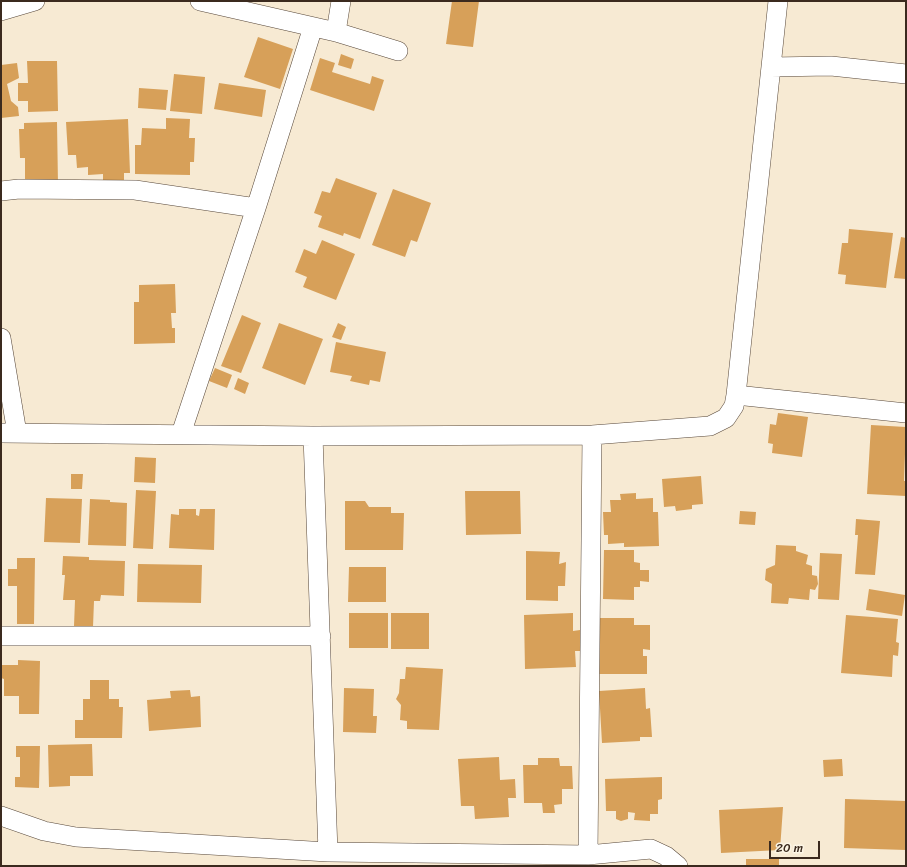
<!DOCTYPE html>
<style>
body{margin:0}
#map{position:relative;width:907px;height:867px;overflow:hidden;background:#f7ead3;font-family:Sriracha,sans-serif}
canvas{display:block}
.frame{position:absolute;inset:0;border:2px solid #3b2a1e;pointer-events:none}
.scale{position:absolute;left:769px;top:841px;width:51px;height:18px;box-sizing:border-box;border:2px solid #3b2a1e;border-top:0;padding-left:5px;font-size:12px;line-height:14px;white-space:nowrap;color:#3b2a1e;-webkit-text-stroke:3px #fcf5e5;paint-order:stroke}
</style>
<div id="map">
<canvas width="907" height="867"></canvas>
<div class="frame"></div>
<div class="scale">20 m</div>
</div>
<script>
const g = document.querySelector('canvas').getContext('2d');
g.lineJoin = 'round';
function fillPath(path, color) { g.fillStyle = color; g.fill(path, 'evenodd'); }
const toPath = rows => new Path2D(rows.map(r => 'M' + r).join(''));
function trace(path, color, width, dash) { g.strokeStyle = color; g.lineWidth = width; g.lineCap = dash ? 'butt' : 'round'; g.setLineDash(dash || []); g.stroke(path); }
fillPath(toPath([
 [452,1,479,1,473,47,446,44],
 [258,37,293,49,280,89,244,77],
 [341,54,354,59,351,69,338,65],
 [320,58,335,63,332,72,370,84,372,76,384,80,374,111,310,90],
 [27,61,57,61,58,111,28,112,28,101,18,101,18,83,28,83],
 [17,63,19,78,7,84,11,101,18,107,19,116,1,118,1,65],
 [174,74,205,77,202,114,170,111],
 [219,83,266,90,262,117,214,109],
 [139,88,168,90,166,110,138,108],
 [166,118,190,119,189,138,195,138,194,162,190,162,190,175,135,174,135,145,141,145,142,128,166,129],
 [128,119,130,173,124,173,124,184,103,184,103,174,88,175,88,167,77,168,76,155,68,155,66,122],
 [57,122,58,185,25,185,25,158,20,158,19,129,24,129,24,123],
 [336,178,377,193,360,239,344,233,343,236,318,227,322,216,314,213,322,191,330,193],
 [393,189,431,203,417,242,411,240,405,257,372,245],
 [849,229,893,233,886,288,845,284,846,275,838,274,842,243,848,243],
 [901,237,906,238,906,279,894,278],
 [322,240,355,254,336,300,303,287,307,277,295,272,304,249,316,254],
 [175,284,176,313,171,313,172,328,175,328,175,343,134,344,134,302,139,302,139,285],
 [242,315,261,323,241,373,221,366],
 [279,323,323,339,305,385,262,368],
 [338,323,346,327,341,340,332,337],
 [336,342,386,352,380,382,370,380,369,385,350,381,352,376,330,372],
 [215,368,232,375,227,388,209,381],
 [238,378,249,383,245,394,234,389],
 [778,413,808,417,802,457,772,453,773,444,768,443,770,424,776,425],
 [871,425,906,427,904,481,906,481,906,496,867,494],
 [135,457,156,458,155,483,134,482],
 [71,474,83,474,82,489,71,489],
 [701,476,703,504,692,505,692,509,676,511,675,506,664,507,662,479],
 [136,490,156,491,153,549,133,548],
 [465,491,520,491,521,534,466,535],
 [636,493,636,499,653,498,653,512,658,512,659,546,624,547,624,543,608,544,608,535,604,535,603,512,611,512,610,500,621,500,620,494],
 [46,498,82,499,80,543,44,542],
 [90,499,110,500,110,502,127,503,126,546,88,545],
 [345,501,365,501,369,507,391,507,391,513,404,513,403,550,345,550],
 [179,509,196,509,196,515,199,516,200,509,215,509,214,550,169,548,171,514,179,515],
 [740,511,756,512,755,525,739,524],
 [856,519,880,521,875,575,855,574,858,535,855,535],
 [776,545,796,546,796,551,808,555,806,564,812,566,812,575,817,576,818,584,815,590,810,589,809,600,789,598,788,604,771,603,772,584,765,580,766,569,775,565],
 [604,550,634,550,634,562,640,563,640,570,649,570,649,582,640,581,640,587,634,587,634,600,603,599],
 [526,551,560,552,559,564,566,562,565,586,558,586,558,601,526,600],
 [820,553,842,554,839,600,818,599],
 [63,556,89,557,89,560,125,561,124,596,101,595,100,601,94,601,93,627,74,626,75,600,63,600,65,575,62,575],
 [17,558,35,558,34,624,17,624,17,586,8,586,8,569,17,569],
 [138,564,202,565,201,603,137,602],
 [349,567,386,567,386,602,348,602],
 [869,589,905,595,902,616,866,610],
 [349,613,388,613,388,648,349,648],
 [391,613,429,613,429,649,391,649],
 [573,613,573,631,580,630,580,651,575,651,576,667,525,669,524,615],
 [846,615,898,619,896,642,899,643,898,656,893,655,892,677,841,673],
 [600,618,634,618,634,625,650,625,650,650,643,649,643,656,647,656,647,674,599,674],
 [18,660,40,661,39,714,19,714,19,696,4,696,4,679,1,678,1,665,18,665],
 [406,667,443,669,439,730,407,729,407,721,400,720,401,705,396,699,399,693,400,679,405,679],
 [90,680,109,680,109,699,119,699,119,707,123,707,122,738,75,738,75,720,83,720,83,699,90,699],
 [344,688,374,689,373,716,377,716,376,733,343,732],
 [645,688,646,709,650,708,652,737,640,737,640,741,602,743,599,691],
 [190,690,191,697,200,696,201,727,149,731,147,700,171,698,170,691],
 [92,744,93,776,70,776,70,786,49,787,48,745],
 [16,746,40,746,39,788,15,787,15,777,20,777,20,757,16,757],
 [499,757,500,780,515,779,516,798,508,798,509,817,475,819,474,806,461,806,458,759],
 [538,758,559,758,560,766,572,766,573,789,562,789,562,804,554,805,555,813,543,813,542,803,524,803,523,765,538,765],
 [842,759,843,776,824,777,823,760],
 [662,777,662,799,658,800,658,814,650,814,650,821,634,820,635,813,628,812,628,819,621,821,616,819,616,811,606,811,605,779],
 [845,799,906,801,906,850,844,848],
 [783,807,780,850,721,853,719,810],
 [746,859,779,859,779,866,746,866]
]), '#d7a059');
const minor = toPath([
 [200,1,336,32,398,51],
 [1,11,35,1],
 [336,32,341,1],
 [771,67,831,66,906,74],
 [1,191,19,189,135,190,256,208],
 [1,338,17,433],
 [736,395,906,413],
 [1,433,313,436,592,435,710,426,726,418,734,406,736,395,778,1],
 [181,434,256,208,313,27],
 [313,436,328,852],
 [1,636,321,636],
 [1,816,44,831,76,837,328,852,588,855,651,849,666,856,678,866],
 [588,855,592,435]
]);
trace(minor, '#574739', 20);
trace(minor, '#fff', 19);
</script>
